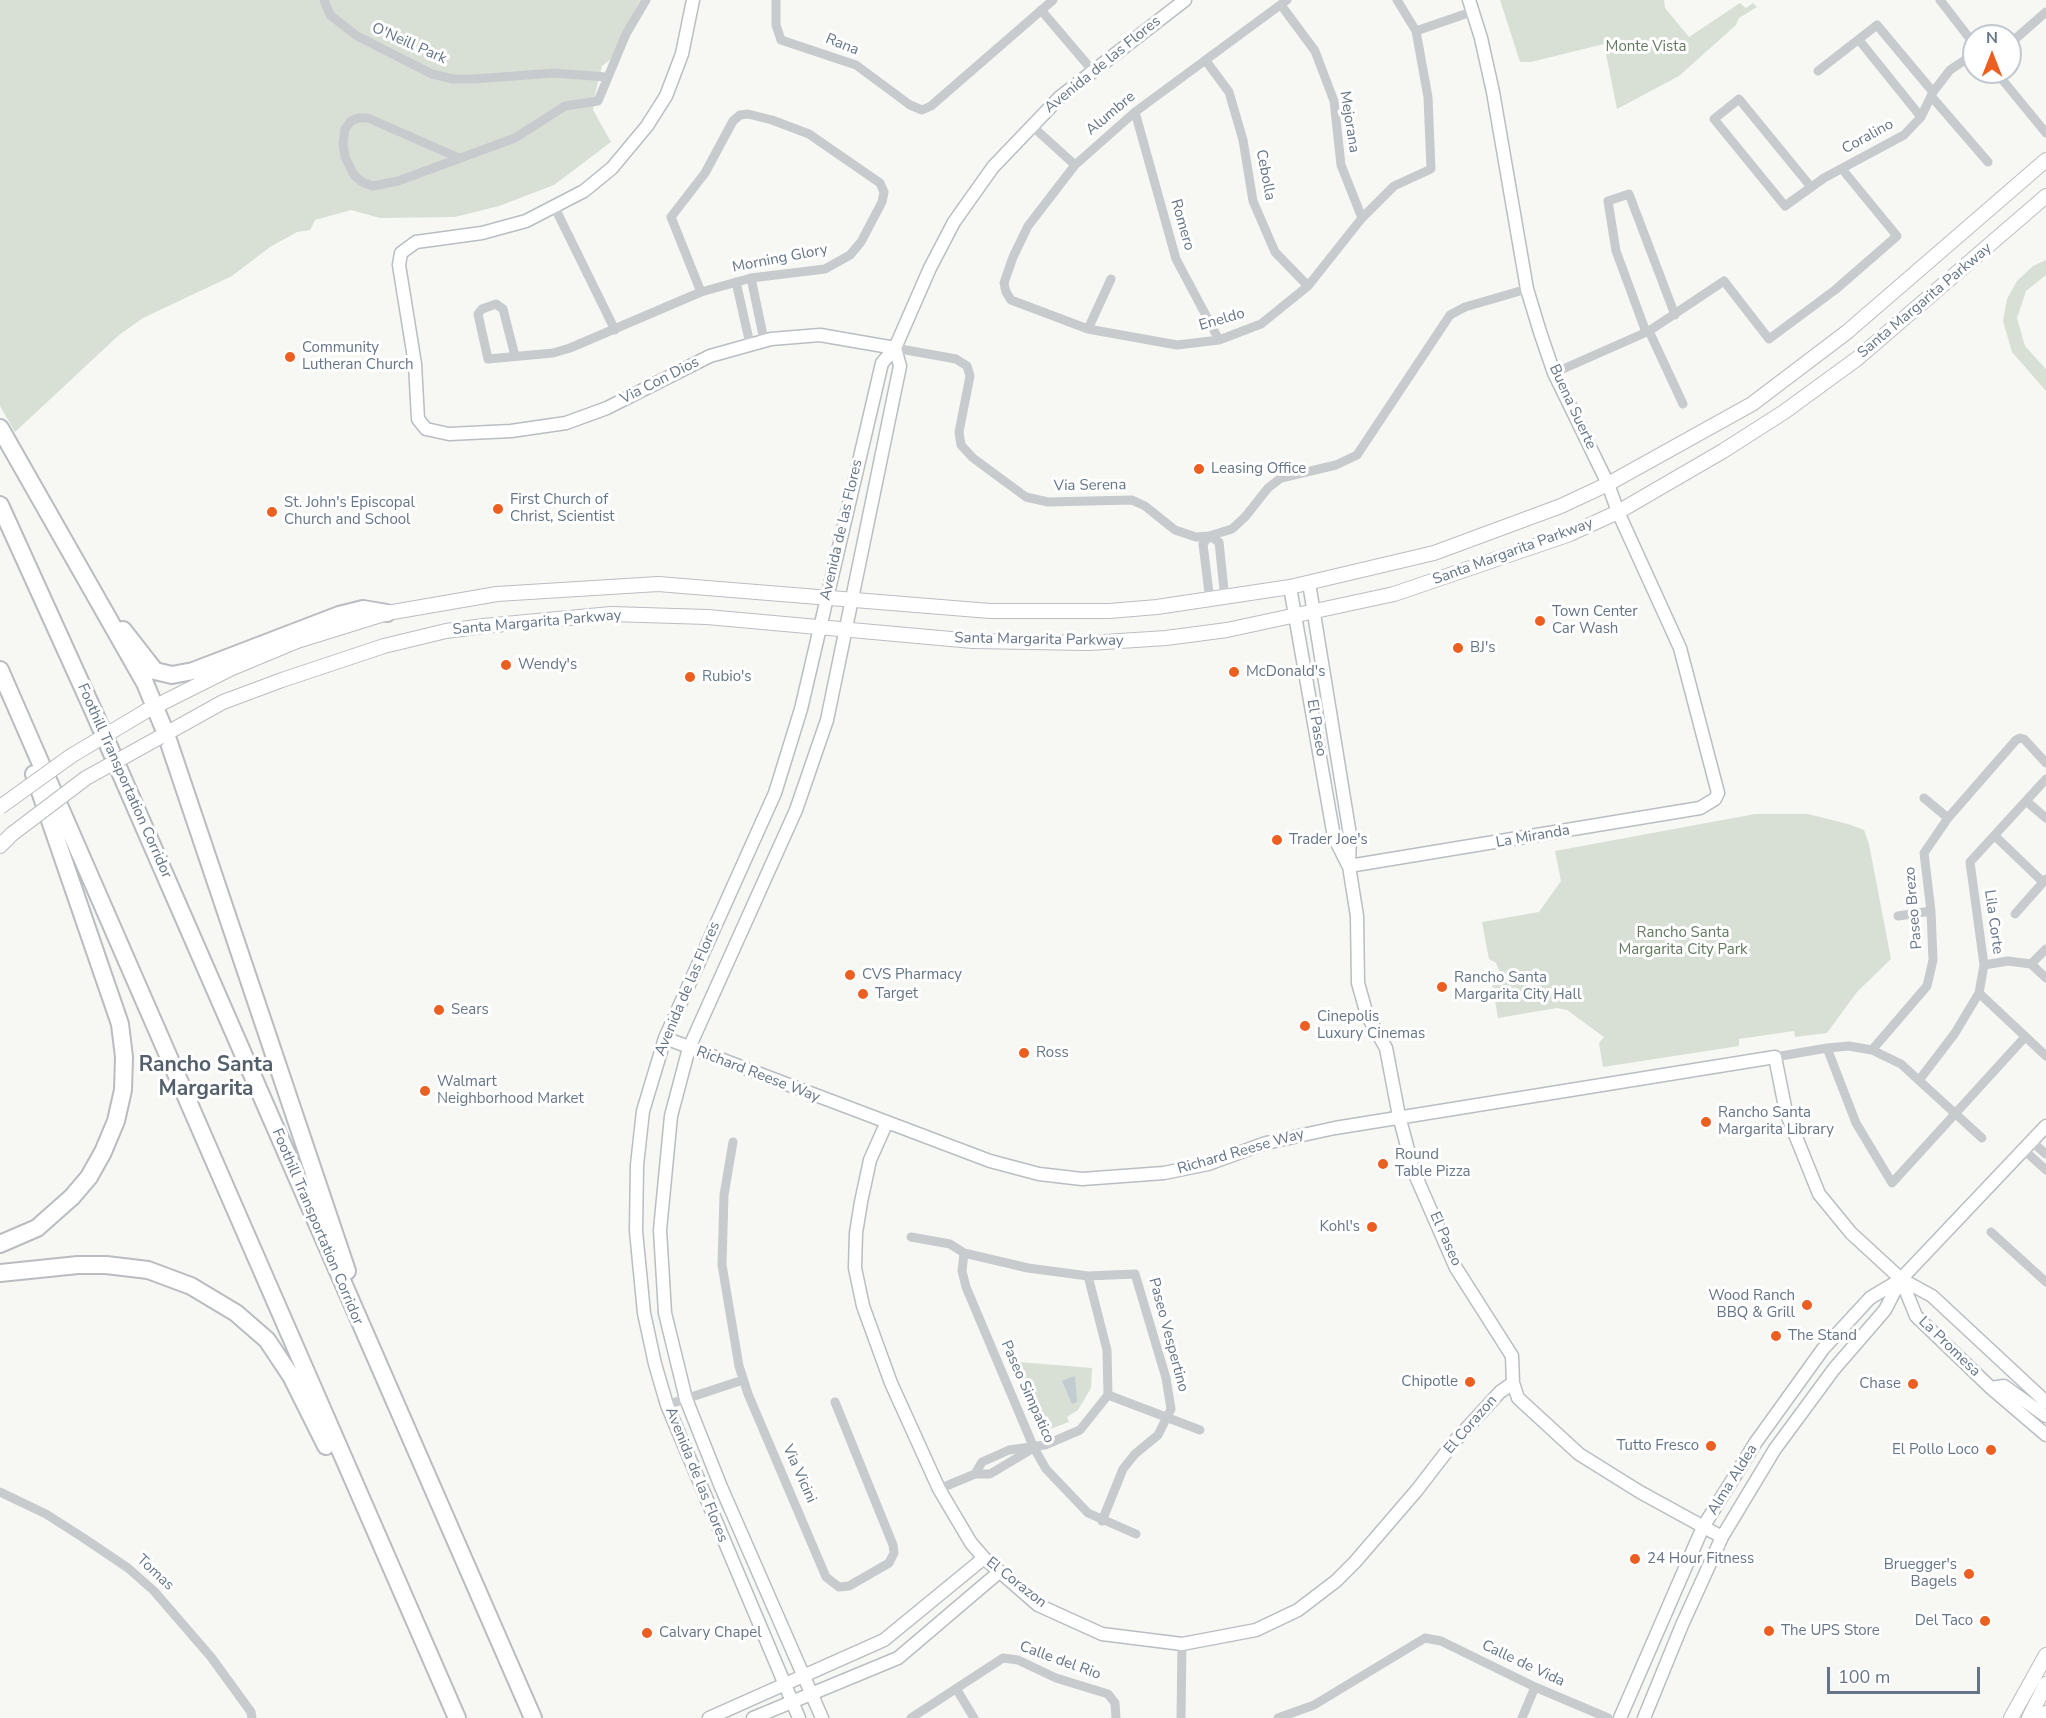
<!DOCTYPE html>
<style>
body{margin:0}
#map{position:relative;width:2046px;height:1718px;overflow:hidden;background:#f7f7f4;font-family:"Nunito Sans",sans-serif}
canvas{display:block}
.north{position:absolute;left:1962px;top:24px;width:60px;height:60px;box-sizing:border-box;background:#fff;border:2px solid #c1c8cf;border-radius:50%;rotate:0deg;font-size:16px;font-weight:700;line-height:24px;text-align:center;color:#657587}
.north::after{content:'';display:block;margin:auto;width:21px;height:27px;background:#ec5f20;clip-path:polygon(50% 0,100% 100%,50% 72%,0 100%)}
.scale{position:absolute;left:1827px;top:1667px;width:153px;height:27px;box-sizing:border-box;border:3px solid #657587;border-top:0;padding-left:8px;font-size:18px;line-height:21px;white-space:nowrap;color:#657587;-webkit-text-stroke:4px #fff;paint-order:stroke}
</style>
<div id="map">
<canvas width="2046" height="1718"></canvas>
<div class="north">N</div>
<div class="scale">100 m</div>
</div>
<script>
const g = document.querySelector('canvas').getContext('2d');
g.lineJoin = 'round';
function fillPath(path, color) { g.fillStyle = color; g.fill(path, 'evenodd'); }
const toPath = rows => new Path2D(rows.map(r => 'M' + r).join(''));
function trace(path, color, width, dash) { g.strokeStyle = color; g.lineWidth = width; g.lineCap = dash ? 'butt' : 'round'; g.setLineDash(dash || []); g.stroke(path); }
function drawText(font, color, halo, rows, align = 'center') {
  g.font = font + ' "Nunito Sans",sans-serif'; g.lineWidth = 6; g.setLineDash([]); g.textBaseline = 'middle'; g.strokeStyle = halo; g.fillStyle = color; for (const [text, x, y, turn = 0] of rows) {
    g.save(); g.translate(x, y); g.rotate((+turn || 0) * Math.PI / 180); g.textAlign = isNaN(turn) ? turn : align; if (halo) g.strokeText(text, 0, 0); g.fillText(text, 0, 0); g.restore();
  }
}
fillPath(toPath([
 [0,0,640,0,611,59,602,66,595,94,593,110,611,142,554,185,499,206,455,217,380,218,351,210,315,220,310,230,297,232,270,247,232,276,143,318,119,335,15,432,0,406],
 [1500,0,1664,0,1665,8,1689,37,1740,3,1746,8,1753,3,1757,7,1739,18,1736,25,1679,76,1617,109,1604,44,1531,62,1520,62],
 [2046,260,2046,275,2026,291,2017,318,2025,346,2046,369,2046,391,2012,352,2003,321,2007,299,2017,281,2033,266],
 [1755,814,1808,814,1848,824,1864,830,1869,844,1891,959,1857,992,1827,1033,1795,1037,1794,1031,1739,1039,1739,1046,1603,1067,1599,1043,1604,1037,1567,1010,1557,1008,1498,1018,1492,983,1500,977,1499,970,1496,963,1489,959,1482,922,1539,912,1561,881,1555,851],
 [1006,1361,1092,1368,1091,1388,1078,1410,1067,1417,1069,1422,1042,1432,1038,1430,1013,1370]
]), '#d8e0d5');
fillPath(toPath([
 [1075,1376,1077,1402,1072,1404,1062,1381]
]), '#c1cbd0');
const secondary = toPath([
 [693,0,682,54,666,96,647,126,612,168,584,191,526,221,482,233,416,242,401,253,399,265,415,364,418,419,426,429,449,434,511,431,566,423,607,408,710,356,771,339,820,335,895,348],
 [1309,583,1350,835,1349,866,1357,916,1358,983,1367,1015,1386,1048,1399,1116,1414,1172,1456,1268,1512,1356,1513,1383,1518,1398,1579,1454,1640,1492,1722,1537],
 [1290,587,1334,837,1348,865],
 [1349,866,1700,808,1715,799,1718,793,1680,648,1618,512,1608,484,1554,373,1540,332,1527,289,1493,92,1481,38,1469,0],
 [665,1038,990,1161,1039,1174,1082,1179,1164,1173,1208,1164,1266,1143,1335,1128,1775,1057,1786,1112,1819,1194,1851,1233,1901,1279,1932,1296,2046,1402],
 [886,1124,870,1160,861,1202,856,1233,855,1268,863,1306,891,1383,939,1489,971,1543,984,1558,1038,1605,1102,1634,1182,1644,1256,1630,1298,1610,1336,1581,1355,1562,1417,1490,1454,1442,1500,1392,1513,1383],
 [1901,1279,1916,1316,1991,1388,2046,1435],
 [1991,1388,2004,1386,2046,1416],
 [709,1718,884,1640,984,1558],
 [753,1718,898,1658,998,1573],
 [799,1718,667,1405,655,1364,644,1313,636,1231,637,1165,643,1111,665,1038,775,793,801,709,882,363,895,348,930,268,954,222,993,167,1060,97,1185,0],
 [822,1718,721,1487,686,1399,665,1313,660,1230,671,1116,689,1048,796,810,827,720,900,366,895,348],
 [1620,1718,1703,1527,1756,1442,1823,1349,1870,1298,1900,1280],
 [1644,1718,1682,1625,1722,1537,1775,1449,1834,1369,1885,1310,1901,1279,2046,1126]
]);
const primary = toPath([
 [146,711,232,668,297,641,387,613,497,594,658,584,990,611,1109,611,1157,607,1290,587,1434,553,1561,506,1608,484,1752,404,1847,332,2046,160],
 [160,737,223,702,282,680,384,646,446,631,484,626,611,614,707,617,973,641,1089,643,1166,638,1227,630,1394,594,1570,534,1618,512,1723,451,1784,412,1858,358,2046,196],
 [0,846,12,834],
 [2011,1718,2046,1655],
 [2029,1718,2046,1684],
 [2043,1718,2046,1713]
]);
const highway = toPath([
 [0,428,145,683,166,734,347,1271],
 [0,505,93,710,533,1718],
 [123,630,155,671,172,675,193,671,339,615,363,609,387,613],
 [0,670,457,1718],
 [0,1244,37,1228,72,1197,89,1177,103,1152,116,1121,123,1090,124,1057,120,1024,34,774],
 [0,1273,78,1265,106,1265,148,1270,191,1286,236,1313,267,1340,291,1376,326,1446]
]);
trace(secondary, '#b9bec3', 15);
trace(primary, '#babec2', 16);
trace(highway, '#b9bcc0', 20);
trace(toPath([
 [324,0,330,15,357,36,432,74,453,79,474,79,554,73,606,77],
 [776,0,776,25,781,40,856,65,910,105,922,110,931,106,1053,0],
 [1287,0,1135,112,1075,165,1028,226,1013,257,1004,283,1006,292,1011,300,1088,329,1177,345,1219,340,1261,324,1308,286,1362,218,1394,186,1431,169,1428,97,1416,31,1397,0],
 [1940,0,1974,44],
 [1281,5,1315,51,1334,101,1341,165,1362,218],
 [1041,10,1092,70],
 [1416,31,1474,11],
 [1859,40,1921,117],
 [2014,40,2046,12],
 [1206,61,1229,92,1243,140,1253,201,1275,252,1308,286],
 [1818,71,1877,25,1933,92],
 [1996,72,2046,133],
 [1931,96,1988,162],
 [1135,112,1176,259,1219,340],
 [1031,125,1075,165],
 [459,158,368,118,359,118,351,121,345,129,343,143,345,157,354,175,362,182,373,186,398,181,515,138,565,106,598,101,626,34,646,0],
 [1811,187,1739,99,1714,119,1785,206,1824,178,1904,135,1921,117,1933,92,1950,70,1974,54],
 [555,208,615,330],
 [751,278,764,340],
 [736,282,750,344],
 [1088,329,1111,279],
 [1649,331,1683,404],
 [1646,332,1616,251,1608,201,1629,194,1675,315],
 [895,348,956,359,967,366,970,376,959,432,961,445,973,458,1026,497,1048,502,1132,500,1145,506,1175,530,1196,537,1209,536,1232,529,1245,517,1268,488,1281,478,1336,465,1357,455,1450,315,1465,307,1527,289],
 [515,356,503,309,496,304,482,309,478,314,488,359,553,353,570,348,701,292,751,278,825,269,850,255,861,242,882,202,884,192,880,183,809,134,772,120,748,114,740,115,733,121,705,173,671,217,701,292],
 [1554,373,1649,331,1724,281,1769,339,1835,290,1897,236,1842,169],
 [1209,536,1219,542,1224,590,1218,599,1209,593,1203,544,1209,536],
 [1924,798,1948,818],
 [2026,801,2046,818],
 [1995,836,2043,882],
 [2015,914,2046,879],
 [1898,916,1931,911],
 [2031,964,2046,978],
 [1984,965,2008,961,2031,964,2046,949],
 [1979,993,2046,1056],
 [1827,1048,1856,1123,1892,1183,2025,1037],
 [1872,1050,1927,986,1933,960,1931,911,1924,853,1948,818,2016,740,2020,738,2024,739,2046,763],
 [1775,1057,1827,1048,1849,1046,1872,1050,1901,1064,1982,1138],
 [1920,1079,1955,1033,1979,993,1984,965,1970,862,2046,779],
 [733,1142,724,1195,722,1265,739,1366,748,1394,826,1577,839,1587,849,1586,889,1563,894,1553,893,1545,835,1402],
 [2032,1142,2046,1154],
 [2024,1150,2046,1170],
 [1991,1232,2046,1282],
 [911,1237,950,1244,964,1253,1028,1268,1088,1276,1135,1274,1166,1378,1171,1409,1158,1435,1135,1454,1123,1469,1102,1521],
 [964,1253,962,1271,966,1287,1034,1448,1046,1469,1088,1513,1136,1534],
 [1108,1395,1200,1430],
 [667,1405,743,1380],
 [975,1474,982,1462,1009,1450,1045,1445,1080,1430,1108,1395,1107,1350,1088,1276],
 [939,1489,975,1474,990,1474,1032,1449],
 [0,1492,46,1514,82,1537,128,1568,154,1591,211,1657,251,1712,252,1718],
 [957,1690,974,1718],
 [911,1718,1003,1658,1018,1660,1056,1678,1108,1694,1115,1703,1116,1718],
 [1181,1718,1182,1644],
 [1278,1718,1314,1705,1425,1638,1441,1641,1535,1687,1608,1718],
 [1522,1718,1535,1687]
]), '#c7cbce', 9);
trace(secondary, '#fff', 12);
trace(primary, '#fff', 14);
trace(highway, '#fff', 16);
const primaryBridge = toPath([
 [0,807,71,756,146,711],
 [12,834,86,778,160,737]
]);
trace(primaryBridge, '#babec2', 16, []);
trace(primaryBridge, '#fff', 14);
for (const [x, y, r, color] of [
 [290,357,6,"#ec5f20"],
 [1199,469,6,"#ec5f20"],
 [498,509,6,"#ec5f20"],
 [272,512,6,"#ec5f20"],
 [1540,621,6,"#ec5f20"],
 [1458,648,6,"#ec5f20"],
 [506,665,6,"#ec5f20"],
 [1234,672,6,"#ec5f20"],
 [690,677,6,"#ec5f20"],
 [1277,840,6,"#ec5f20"],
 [850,975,6,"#ec5f20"],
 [1442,987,6,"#ec5f20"],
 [863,994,6,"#ec5f20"],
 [439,1010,6,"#ec5f20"],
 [1305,1026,6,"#ec5f20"],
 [1024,1053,6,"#ec5f20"],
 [425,1091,6,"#ec5f20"],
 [1706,1122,6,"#ec5f20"],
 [1383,1164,6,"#ec5f20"],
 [1372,1227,6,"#ec5f20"],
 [1807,1305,6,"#ec5f20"],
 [1776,1336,6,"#ec5f20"],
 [1470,1382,6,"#ec5f20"],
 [1913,1384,6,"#ec5f20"],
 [1711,1446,6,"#ec5f20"],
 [1991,1450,6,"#ec5f20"],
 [1635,1559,6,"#ec5f20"],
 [1969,1574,6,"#ec5f20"],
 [1985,1621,6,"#ec5f20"],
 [1769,1631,6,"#ec5f20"],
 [647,1633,6,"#ec5f20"]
]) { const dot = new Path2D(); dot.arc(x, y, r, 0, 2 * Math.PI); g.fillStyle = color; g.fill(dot); trace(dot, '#fff', 2); }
drawText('15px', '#657587', '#fff', [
 ["O'Neill Park",409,44,24],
 ["Rana",842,45,22],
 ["Avenida de las Flores",1103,65,-39],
 ["Alumbre",1111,114,-40],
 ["Mejorana",1349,122,81],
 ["Coralino",1868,137,-29],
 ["Cebolla",1265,175,79],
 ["Romero",1182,225,74],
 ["Morning Glory",780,259,-11],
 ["Santa Margarita Parkway",1925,301,-40],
 ["Eneldo",1222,320,-16],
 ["Via Con Dios",660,381,-27],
 ["Buena Suerte",1572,407,65],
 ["Via Serena",1090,486,-1],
 ["Avenida de las Flores",842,530,-77],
 ["Santa Margarita Parkway",1513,552,-20],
 ["Santa Margarita Parkway",537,623,-5],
 ["Santa Margarita Parkway",1039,640,1],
 ["El Paseo",1316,728,80],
 ["Foothill Transportation Corridor",124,781,66],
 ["La Miranda",1533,837,-10],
 ["Paseo Brezo",1914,908,-95],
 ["Lila Corte",1993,922,82],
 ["Avenida de las Flores",688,989,-67],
 ["Richard Reese Way",758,1075,21],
 ["Richard Reese Way",1241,1152,-16],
 ["Foothill Transportation Corridor",317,1227,67],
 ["El Paseo",1445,1239,66],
 ["Paseo Vespertino",1168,1335,75],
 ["La Promesa",1949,1347,44],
 ["Paseo Simpatico",1027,1392,66],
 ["El Corazon",1471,1425,-49],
 ["Via Vicini",799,1474,66],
 ["Avenida de las Flores",696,1475,68],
 ["Alma Aldea",1733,1480,-58],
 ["Tomas",155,1573,43],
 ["El Corazon",1016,1583,38],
 ["Calle del Rio",1060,1661,20],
 ["Calle de Vida",1523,1664,25]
]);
drawText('15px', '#637960', '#fff', [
 ["Monte Vista",1646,47],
 ["Rancho Santa",1683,933],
 ["Margarita City Park",1683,950]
]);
drawText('15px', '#657587', '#fff', [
 ["Community",302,348],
 ["Lutheran Church",302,365],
 ["Leasing Office",1211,469],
 ["First Church of",510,500],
 ["Christ, Scientist",510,517],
 ["St. John's Episcopal",284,503],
 ["Church and School",284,520],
 ["Town Center",1552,612],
 ["Car Wash",1552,629],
 ["BJ's",1470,648],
 ["Wendy's",518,665],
 ["McDonald's",1246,672],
 ["Rubio's",702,677],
 ["Trader Joe's",1289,840],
 ["CVS Pharmacy",862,975],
 ["Rancho Santa",1454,978],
 ["Margarita City Hall",1454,995],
 ["Target",875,994],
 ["Sears",451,1010],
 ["Cinepolis",1317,1017],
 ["Luxury Cinemas",1317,1034],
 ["Ross",1036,1053],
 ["Walmart",437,1082],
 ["Neighborhood Market",437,1099],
 ["Rancho Santa",1718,1113],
 ["Margarita Library",1718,1130],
 ["Round",1395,1155],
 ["Table Pizza",1395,1172],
 ["Kohl's",1360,1227,"right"],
 ["Wood Ranch",1795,1296,"right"],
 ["BBQ & Grill",1795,1313,"right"],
 ["The Stand",1788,1336],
 ["Chipotle",1458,1382,"right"],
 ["Chase",1901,1384,"right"],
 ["Tutto Fresco",1699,1446,"right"],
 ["El Pollo Loco",1979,1450,"right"],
 ["24 Hour Fitness",1647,1559],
 ["Bruegger's",1957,1565,"right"],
 ["Bagels",1957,1582,"right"],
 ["Del Taco",1973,1621,"right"],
 ["The UPS Store",1781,1631],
 ["Calvary Chapel",659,1633]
], 'left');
drawText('bold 21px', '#535f6b', '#fff', [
 ["Rancho Santa",206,1066],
 ["Margarita",206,1090]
]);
</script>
